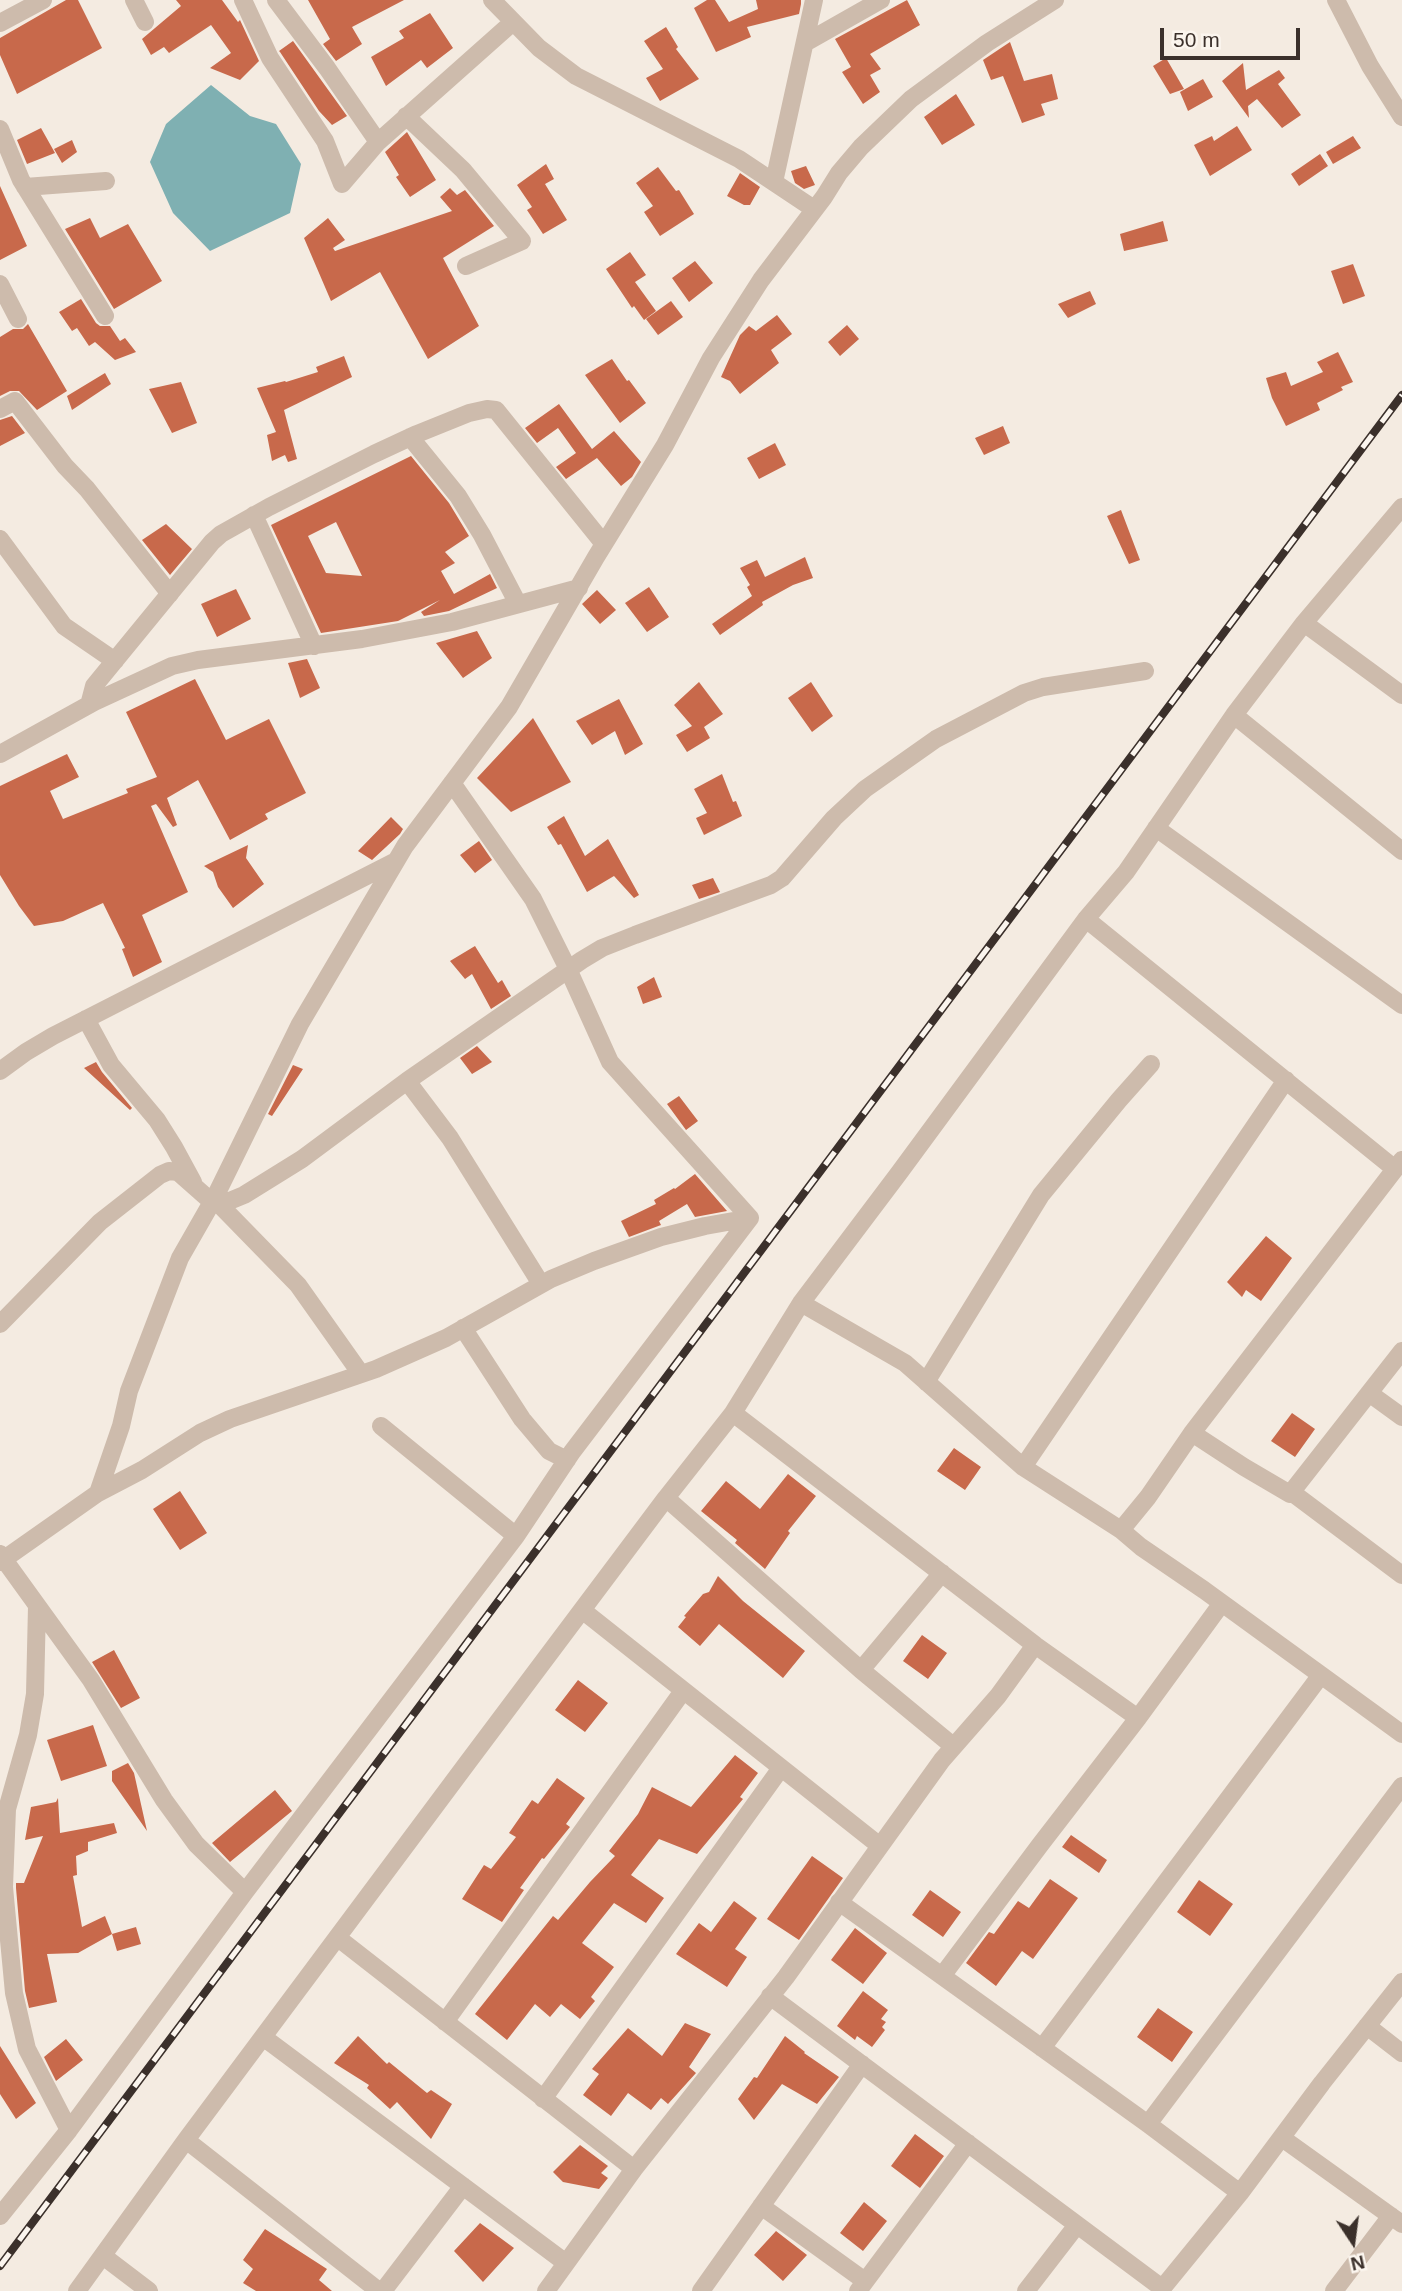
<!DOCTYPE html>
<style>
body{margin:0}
#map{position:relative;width:1402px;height:2291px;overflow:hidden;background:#f4ebe1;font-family:Arial,sans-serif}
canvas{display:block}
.north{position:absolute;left:1318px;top:2207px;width:70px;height:70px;-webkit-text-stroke:5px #fbf5ee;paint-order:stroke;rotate:167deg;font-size:19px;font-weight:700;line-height:28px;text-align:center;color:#3b302b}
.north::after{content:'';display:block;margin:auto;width:24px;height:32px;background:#3b302b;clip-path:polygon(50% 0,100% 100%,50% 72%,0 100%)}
.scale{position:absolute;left:1160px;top:28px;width:140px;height:32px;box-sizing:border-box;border:4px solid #3b302b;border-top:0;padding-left:9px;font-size:21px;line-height:24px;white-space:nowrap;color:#3b302b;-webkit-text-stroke:5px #fbf5ee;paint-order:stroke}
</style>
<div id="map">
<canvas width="1402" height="2291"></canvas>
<div class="north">N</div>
<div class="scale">50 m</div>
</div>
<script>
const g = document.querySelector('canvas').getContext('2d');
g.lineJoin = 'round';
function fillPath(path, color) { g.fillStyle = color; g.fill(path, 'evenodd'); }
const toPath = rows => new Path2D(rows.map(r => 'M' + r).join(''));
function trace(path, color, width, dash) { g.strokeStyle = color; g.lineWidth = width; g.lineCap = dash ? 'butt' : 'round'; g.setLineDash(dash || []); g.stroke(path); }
fillPath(toPath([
 [211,85,250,116,276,124,301,164,290,213,210,251,173,213,150,162,166,124]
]), '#7fb0b2');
fillPath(toPath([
 [66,0,78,0,102,48,17,94,0,55,0,38],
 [176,0,222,0,238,22,240,20,259,61,240,80,210,68,231,53,211,25,169,53,164,47,151,55,142,39,181,6],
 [308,0,404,0,352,27,362,44,336,61,323,44,330,39],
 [707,0,715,0,729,22,758,9,756,0,801,0,801,4,799,14,747,27,751,37,716,52,694,8],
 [907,0,920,25,870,54,881,69,870,75,880,92,863,104,842,72,851,67,835,39],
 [430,13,453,48,427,68,421,60,386,86,371,57,404,38,399,31],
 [666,27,678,47,676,49,699,79,660,101,646,78,663,69,644,41],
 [293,41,347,116,332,125,319,111,280,52,279,51],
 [1010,42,1024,81,1052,74,1058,99,1041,104,1045,115,1022,123,1003,76,991,80,983,60],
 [1166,58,1184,89,1170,94,1153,66],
 [1243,63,1246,90,1279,70,1285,78,1278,84,1301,115,1282,128,1257,99,1248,106,1249,118,1222,81],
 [1203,79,1213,97,1188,111,1180,92],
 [956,94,975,125,942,145,924,117],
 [1237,126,1252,150,1210,176,1194,145,1212,136,1214,141],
 [41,128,55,153,27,164,17,140],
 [407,132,436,180,410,197,396,177,399,175,385,152],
 [1353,136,1361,148,1333,164,1326,152],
 [72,140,77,152,62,163,54,149],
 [1320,154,1328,166,1299,186,1291,174],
 [546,164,554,179,545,184,567,220,543,234,527,210,532,207,517,185],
 [806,166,815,185,804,189,795,183,791,171],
 [658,167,676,191,679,190,694,214,660,236,644,212,653,206,636,183],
 [740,173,760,187,750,205,744,205,727,196],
 [0,186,27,246,0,260],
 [450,188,457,195,465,190,494,226,443,258,479,326,428,359,380,272,331,301,304,238,328,218,345,240,333,248,335,251,452,211,440,197],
 [90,218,100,238,128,224,162,281,114,309,65,229],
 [1163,221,1168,241,1124,251,1120,234],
 [630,252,646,275,635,282,656,311,644,320,634,306,632,308,606,269],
 [695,261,713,283,689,302,672,278],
 [1353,264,1365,296,1343,304,1331,271],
 [1090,291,1096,304,1068,318,1058,304],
 [81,299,96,323,100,326,110,326,120,341,125,338,136,352,115,360,95,342,89,346,77,328,72,331,59,312],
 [671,301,683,317,658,335,646,319],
 [777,315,792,334,771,350,779,363,740,394,730,381,721,377,740,335,749,326,756,331],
 [28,324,67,391,37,410,19,391,10,391,0,396,0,337,13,329,23,329],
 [847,325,859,339,840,356,828,342],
 [1338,352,1353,382,1341,387,1343,390,1317,403,1320,410,1286,426,1272,398,1266,378,1286,372,1291,386,1323,372,1317,362],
 [344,356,352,377,284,410,297,459,288,462,285,455,272,461,267,435,276,432,257,388,285,381,286,382,318,372,316,367],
 [612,359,627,381,629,380,646,403,620,423,585,375],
 [105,373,111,384,72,410,67,396],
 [181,382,197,423,172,433,149,389],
 [559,404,592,449,614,431,641,462,632,477,621,486,597,458,566,479,556,467,576,453,558,428,537,443,525,428],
 [12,416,25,433,0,446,0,420],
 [1003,426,1010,443,984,455,975,438],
 [775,443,786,465,759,479,747,458],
 [411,456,449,503,469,536,445,552,455,563,441,571,454,594,490,574,497,588,449,611,424,616,421,612,440,600,398,621,321,633,271,525],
 [336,522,362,576,326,573,308,536],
 [1121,510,1140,560,1129,564,1107,516],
 [166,524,192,549,170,575,142,540],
 [805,557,813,578,793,585,762,602,763,605,720,635,712,624,752,596,747,587,750,585,740,568,757,560,765,577],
 [649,587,669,617,647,632,625,603],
 [236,589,251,619,217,637,201,604],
 [597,590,616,610,600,624,582,604],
 [477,631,492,658,463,678,436,643],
 [307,659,320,688,300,698,288,663],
 [195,679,226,740,269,719,306,793,265,814,268,819,230,840,198,780,167,798,177,825,173,827,156,804,151,806,188,892,142,915,162,962,133,977,122,949,125,948,103,903,63,921,34,926,19,906,0,875,0,786,67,754,79,777,50,791,63,819,128,793,126,789,157,777,126,712],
 [699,682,723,714,704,727,710,738,687,752,676,735,692,726,674,705],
 [811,682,833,716,812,732,788,698],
 [619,699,643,744,625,755,615,731,592,745,576,721],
 [533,718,571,782,511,812,477,778],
 [722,774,733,802,736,801,742,816,704,835,696,818,707,813,694,789],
 [564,816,585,856,608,839,639,895,634,898,614,876,587,892,561,844,558,845,547,827],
 [391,817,403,829,400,834,372,860,358,851],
 [479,841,492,860,475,873,460,855],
 [248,845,246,858,264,884,233,908,218,887,213,872,204,866],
 [713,878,720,892,699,899,692,885],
 [475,946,498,983,502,980,511,996,491,1009,472,974,465,979,450,961],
 [654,977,662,997,643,1004,637,987],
 [477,1046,492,1062,472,1074,460,1058],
 [96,1062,102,1072,132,1108,130,1110,84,1068],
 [293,1065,303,1069,272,1116,268,1114],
 [679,1096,698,1121,686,1130,667,1104],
 [695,1174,727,1211,695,1217,687,1204,659,1221,661,1225,629,1237,621,1221,656,1204,654,1200,674,1188,675,1189],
 [1266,1236,1292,1258,1261,1301,1246,1290,1242,1297,1227,1282],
 [1292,1413,1315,1429,1295,1457,1271,1441],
 [954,1448,981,1467,965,1490,937,1471],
 [788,1474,816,1496,788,1531,790,1533,765,1569,735,1543,737,1540,701,1511,726,1481,760,1509],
 [180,1491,207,1533,180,1550,153,1509],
 [718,1576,743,1601,805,1651,783,1678,719,1624,700,1646,678,1627,686,1617,684,1616,703,1594,709,1592],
 [922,1635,947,1653,928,1679,903,1661],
 [114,1650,140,1698,121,1708,92,1662],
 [578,1680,608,1703,585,1732,555,1710],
 [93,1725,107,1766,61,1781,47,1740],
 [735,1755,758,1773,740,1797,743,1799,697,1854,659,1839,631,1875,664,1898,646,1923,614,1903,582,1943,614,1967,591,1997,595,2001,580,2019,561,2004,550,2017,535,2004,507,2040,475,2014,553,1916,558,1920,590,1882,615,1856,609,1851,638,1814,652,1787,691,1807],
 [128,1763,134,1773,147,1831,112,1781,112,1771],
 [557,1778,585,1798,566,1824,570,1827,544,1859,542,1858,520,1888,524,1890,502,1922,462,1899,484,1865,491,1869,516,1837,509,1833,532,1800,538,1804],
 [275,1790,292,1811,230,1862,212,1843],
 [58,1798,60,1833,114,1823,117,1833,88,1842,88,1851,76,1856,77,1875,73,1876,82,1927,105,1916,112,1934,78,1953,47,1954,57,2002,29,2008,25,1991,16,1888,16,1883,24,1883,43,1836,25,1840,31,1807,56,1802],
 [1071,1835,1107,1860,1099,1873,1062,1847],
 [812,1856,843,1878,799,1940,767,1919],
 [1050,1879,1078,1898,1033,1959,1022,1951,996,1986,966,1963,989,1932,994,1934,1018,1901,1029,1908],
 [1199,1880,1233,1904,1210,1936,1177,1912],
 [930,1890,961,1912,943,1937,912,1915],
 [734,1901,757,1918,735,1949,747,1957,727,1987,676,1954,699,1923,711,1932],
 [136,1927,141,1944,117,1951,112,1934],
 [855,1928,887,1953,863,1984,831,1960],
 [863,1991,888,2010,881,2019,886,2022,882,2027,885,2030,872,2047,857,2036,855,2040,837,2026],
 [1158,2008,1193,2032,1172,2062,1137,2037],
 [685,2023,711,2034,689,2067,696,2073,668,2104,661,2098,651,2110,628,2093,611,2116,583,2095,599,2074,592,2069,628,2028,662,2056],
 [358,2036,387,2064,389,2062,427,2093,431,2090,452,2104,431,2139,397,2102,390,2109,367,2088,369,2085,334,2063],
 [785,2036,805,2052,804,2053,839,2077,817,2104,782,2084,754,2120,738,2099,754,2077,757,2078],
 [66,2039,83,2060,56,2081,44,2057],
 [0,2046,36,2103,16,2119,0,2094],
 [915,2134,944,2156,920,2188,891,2166],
 [580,2145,608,2166,601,2173,608,2178,599,2189,563,2182,553,2172],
 [864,2202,887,2221,863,2251,840,2233],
 [480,2223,514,2248,483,2282,454,2251],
 [265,2229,327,2269,319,2280,332,2291,256,2291,243,2283,253,2269,243,2260],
 [776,2231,807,2255,783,2281,754,2255]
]), '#c8694b');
trace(toPath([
 [134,0,145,22],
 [243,0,270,58,325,141,342,184,378,142],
 [276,0,327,68,378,142,513,22],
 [492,0,539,48,576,76,739,159,814,209],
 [1336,0,1370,66,1402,117],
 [0,23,43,0],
 [805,43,881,0],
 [406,116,463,170,522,241,466,266],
 [0,129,21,180,105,316],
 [774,182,814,0],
 [25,187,106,181],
 [0,284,18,319],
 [0,409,15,401,65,466,87,489,170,594],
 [410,437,458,496,482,535,518,604],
 [254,515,314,646],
 [0,539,64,626,115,661],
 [1304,623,1402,695],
 [89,705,94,686,212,542,221,534,269,507,374,454,417,434,469,413,487,409,496,410,604,544],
 [1234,715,1402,851],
 [0,754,94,702,172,666,198,660,362,639,452,622,579,588],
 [452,783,533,899,568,969,610,1062,750,1218],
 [1156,828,1402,1005],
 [1086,919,1395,1169],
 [86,1019,111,1065,157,1120,174,1147,193,1182],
 [0,1071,26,1052,53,1036,396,861],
 [407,1081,450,1138,541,1284],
 [217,1202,298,1285,361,1374],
 [801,1303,905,1363,1023,1467,1121,1530,1141,1547,1204,1590,1402,1734],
 [0,1324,100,1222,160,1175,169,1171,178,1172,212,1202,227,1202,244,1195,302,1159,407,1081,582,960,602,948,635,935,771,885,782,878,834,818,865,789,936,739,1024,693,1043,687,1145,671],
 [463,1328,522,1419,549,1451,567,1460],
 [926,1382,1041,1195,1119,1100,1151,1064],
 [1369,1393,1402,1417],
 [381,1426,516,1536],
 [1192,1433,1244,1467,1290,1494,1294,1494,1402,1575],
 [1023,1467,1286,1080],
 [98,1493,121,1426,129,1391,180,1258,216,1195,300,1024,405,846,509,707,596,557,665,445,711,358,761,280,824,197,839,173,861,147,911,99,987,43,1055,0],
 [1290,1494,1402,1351],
 [666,1498,861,1670,953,1746],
 [1121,1530,1148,1497,1192,1433,1402,1160],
 [0,1554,91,1680,164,1800,196,1844,245,1892],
 [0,1562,98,1493,142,1470,200,1433,230,1419,376,1369,446,1338,551,1279,594,1261,661,1237,705,1226,750,1218],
 [582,1610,880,1846],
 [1035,1645,1138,1718],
 [861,1670,942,1573],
 [2,1818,7,1809,28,1735,35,1694,37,1606],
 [839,1902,1148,2124,1240,2193],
 [338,1938,634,2169],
 [942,1976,1040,1845,1138,1718,1222,1603],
 [770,1996,1162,2288],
 [445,2022,683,1691],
 [1367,2026,1402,2053],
 [263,2037,566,2263],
 [1042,2048,1321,1675],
 [543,2099,781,1768],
 [1148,2124,1402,1786],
 [69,2130,245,1892,516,1536,572,1452,750,1218],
 [1282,2138,1402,2224],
 [186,2140,379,2291],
 [761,2206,865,2281],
 [0,2216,69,2130,27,2049,14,1993,4,1887,7,1809],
 [103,2256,149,2291],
 [77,2291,186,2140,468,1762,666,1498,733,1413,801,1303,899,1173,1086,919,1126,872,1234,715,1304,623,1402,507],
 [383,2291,463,2186],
 [546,2291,634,2169,786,1977,942,1760,998,1696,1035,1645,733,1413],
 [701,2291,862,2064],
 [858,2291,968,2143],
 [1026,2291,1077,2225],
 [1160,2291,1240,2193,1322,2083,1402,1982],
 [1334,2291,1391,2216]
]), '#cdbbac', 18);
const rail = toPath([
 [0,2266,1402,395]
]);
trace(rail, '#3b302b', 8);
trace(rail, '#fbf5ee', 5, [16]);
</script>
